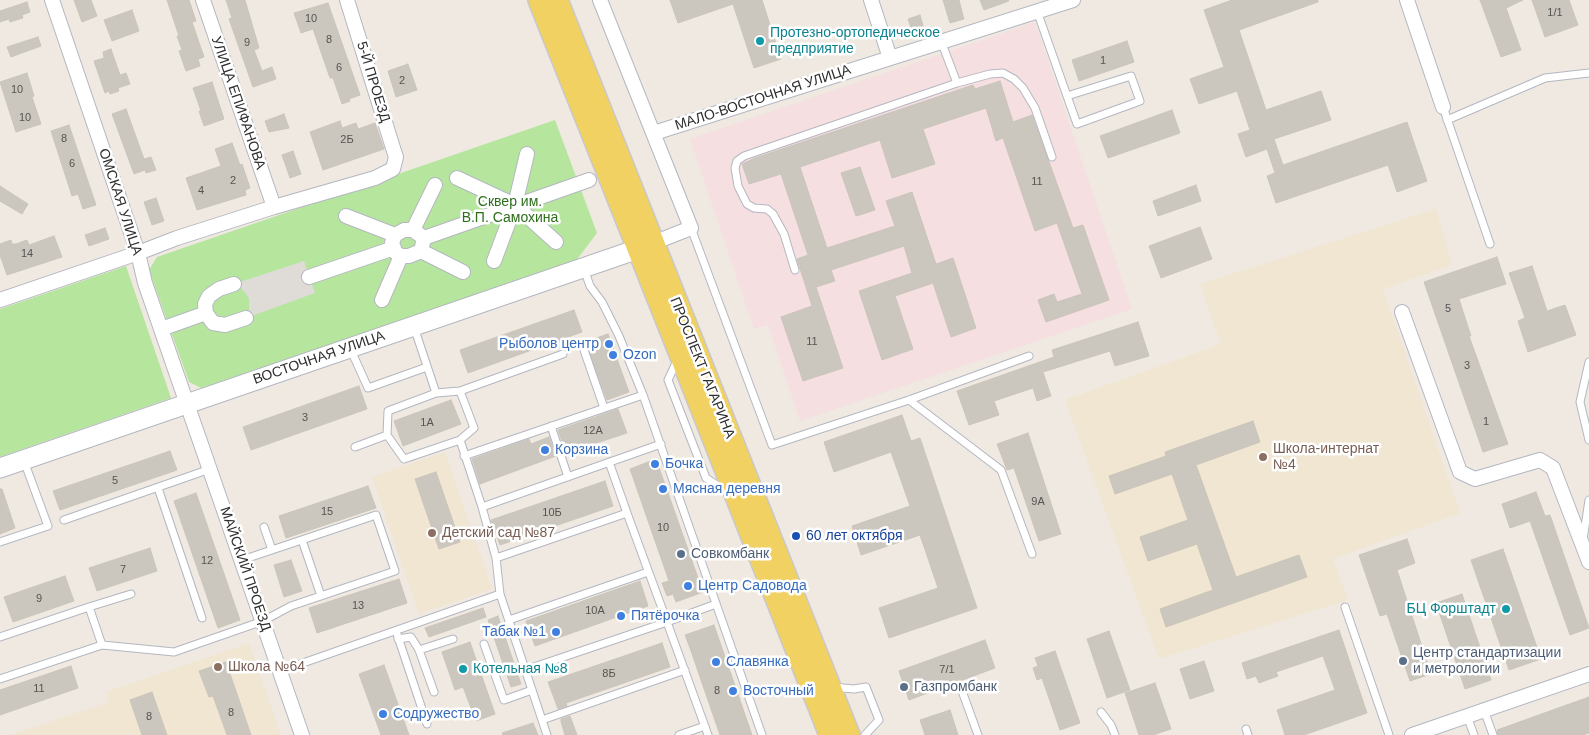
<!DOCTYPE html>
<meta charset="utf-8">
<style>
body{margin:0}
canvas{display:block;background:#efe9e1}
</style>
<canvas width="1589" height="735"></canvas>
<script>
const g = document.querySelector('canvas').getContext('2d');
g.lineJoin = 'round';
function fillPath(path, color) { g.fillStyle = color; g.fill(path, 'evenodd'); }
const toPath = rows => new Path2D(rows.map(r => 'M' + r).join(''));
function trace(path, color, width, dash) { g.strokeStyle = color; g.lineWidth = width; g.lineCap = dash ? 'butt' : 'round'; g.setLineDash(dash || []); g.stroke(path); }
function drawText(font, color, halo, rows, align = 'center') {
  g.font = font + ' Helvetica,sans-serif'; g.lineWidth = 5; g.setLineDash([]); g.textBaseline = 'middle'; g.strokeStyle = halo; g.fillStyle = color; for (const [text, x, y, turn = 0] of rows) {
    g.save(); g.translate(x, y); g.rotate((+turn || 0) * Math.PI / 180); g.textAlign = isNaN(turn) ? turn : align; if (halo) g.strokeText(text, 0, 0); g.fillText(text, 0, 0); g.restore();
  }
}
fillPath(toPath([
 [1436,209,1452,265,1383,289,1460,513,1333,559,1348,600,1159,659,1065,400,1221,344,1200,284],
 [445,452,492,589,419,614,372,477],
 [249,643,281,735,10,735,109,702,106,692]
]), '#f0e6d1');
fillPath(toPath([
 [1035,22,1132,309,800,421,768,325,754,329,690,139]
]), '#f5dfe0');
fillPath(toPath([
 [555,120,597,233,575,262,201,388,189,382,149,270,157,257],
 [126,266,171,398,0,457,0,309]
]), '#b6e59e');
fillPath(toPath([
 [304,261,315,293,246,318,249,309,249,298,241,288,234,284]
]), '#dfdcd8');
const building = toPath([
 [74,0,91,0,97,16,82,22,74,0],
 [167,0,189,0,196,21,192,22,204,57,198,59,200,66,186,71,179,51,182,50,177,36,179,36,167,0],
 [226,0,245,0,259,48,254,50,262,71,272,67,276,79,253,87,229,19,232,18,226,0],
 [670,0,762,0,781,59,754,68,733,4,678,23,670,0],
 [943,0,959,0,964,19,950,23,943,0],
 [980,0,1008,0,1009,1,984,10,980,0],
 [1232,0,1318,0,1318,2,1239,30,1266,110,1321,91,1331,120,1274,139,1283,165,1407,122,1427,181,1397,192,1388,165,1276,203,1267,176,1275,173,1267,149,1246,157,1238,134,1250,130,1237,91,1199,104,1190,79,1224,67,1204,10,1232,0],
 [1480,0,1523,0,1506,8,1521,50,1501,57,1480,0],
 [1532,0,1569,0,1578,25,1545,37,1532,0],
 [27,2,30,12,22,15,23,18,10,22,9,19,0,22,0,11,27,2],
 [328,3,360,95,349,99,350,101,342,104,333,78,330,78,313,29,301,33,294,13,328,3],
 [132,10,139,31,112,41,104,20,132,10],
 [920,15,924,29,913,33,908,19,920,15],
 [38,37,41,46,11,57,7,47,38,37],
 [1127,41,1134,62,1079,81,1072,60,1127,41],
 [111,49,120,75,126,73,130,84,118,88,119,91,110,94,109,91,105,93,94,61,104,58,103,52,111,49],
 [408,64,417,90,396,97,388,71,408,64],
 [27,73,34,96,32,97,41,124,16,132,0,82,27,73],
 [1000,81,1013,122,1032,115,1073,228,1083,225,1109,300,1046,322,1038,300,1054,294,1057,302,1082,294,1057,223,1035,231,1003,138,996,141,986,108,923,129,935,164,892,178,880,140,800,167,827,248,895,226,886,201,912,192,936,264,953,258,976,328,951,337,933,283,895,296,913,349,882,360,859,291,912,273,904,246,831,270,835,281,816,287,843,368,803,381,781,317,812,306,797,259,808,255,781,174,749,184,742,164,755,158,973,85,975,89,1000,81],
 [212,82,224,119,204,126,199,111,201,111,193,88,212,82],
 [126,109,144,159,151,157,156,170,146,173,145,170,134,174,112,114,126,109],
 [1172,110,1180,133,1108,158,1100,136,1172,110],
 [284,114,289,128,269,132,265,121,284,114],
 [340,121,342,128,356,123,358,129,375,123,384,149,323,170,310,132,340,121],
 [69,125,96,205,83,209,78,194,72,196,51,131,69,125],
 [232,143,240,165,242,164,250,188,245,190,246,195,197,210,186,178,221,166,215,149,232,143],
 [293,151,301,174,290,178,282,155,293,151],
 [860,167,875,210,856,216,841,173,860,167],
 [1196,185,1201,201,1158,216,1153,201,1196,185],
 [0,186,28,204,22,214,0,201,0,186],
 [156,198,164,221,152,225,144,202,156,198],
 [1200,227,1212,259,1161,278,1149,246,1200,227],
 [105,228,109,239,89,246,85,235,105,228],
 [54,236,62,257,7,275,0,255,0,244,11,240,12,244,16,244,27,240,29,245,54,236],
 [1497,257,1506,284,1459,299,1471,336,1469,336,1508,444,1483,452,1424,282,1497,257],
 [1532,266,1547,311,1565,305,1576,335,1528,352,1518,321,1525,318,1509,273,1532,266],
 [574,310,582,332,468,373,460,350,574,310],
 [1138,322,1149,356,1115,366,1110,351,1043,372,1051,396,1037,401,1033,388,994,401,999,415,969,425,957,391,1054,357,1052,350,1138,322],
 [608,334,629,392,607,400,585,342,608,334],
 [359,386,367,409,251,450,243,427,359,386],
 [451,400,461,424,403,446,394,421,451,400],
 [618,409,627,433,566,453,558,430,618,409],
 [902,415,911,441,920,438,977,608,889,638,879,608,938,588,920,535,861,555,852,526,910,506,891,452,834,472,824,442,902,415],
 [1253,421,1260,442,1196,465,1236,577,1299,555,1307,577,1166,627,1160,609,1213,590,1197,544,1148,561,1140,537,1188,520,1172,474,1115,494,1109,476,1166,456,1165,452,1253,421],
 [1028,433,1061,534,1039,541,1014,468,1007,470,997,444,1028,433],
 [549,437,556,456,480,484,472,459,529,439,531,444,549,437],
 [170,451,177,470,60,510,53,491,170,451],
 [656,459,703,592,676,602,673,594,667,596,662,583,669,581,630,469,656,459],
 [436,472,460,542,439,549,415,479,436,472],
 [605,481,613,506,500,545,491,520,605,481],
 [368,486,376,508,286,538,279,516,368,486],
 [0,489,2,489,15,528,0,534,0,489],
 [1536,492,1545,516,1550,515,1589,628,1570,635,1530,521,1510,528,1502,504,1536,492],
 [196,493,240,620,218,628,174,501,196,493],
 [1407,539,1415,563,1397,570,1431,674,1410,681,1387,614,1380,616,1359,555,1407,539],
 [150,548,157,571,97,591,89,568,150,548],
 [1503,549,1541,659,1509,670,1471,560,1503,549],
 [291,560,302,591,284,597,274,565,291,560],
 [65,576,74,601,13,622,4,597,65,576],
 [399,579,407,603,317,633,309,608,399,579],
 [640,581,648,606,535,646,526,621,640,581],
 [1462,594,1491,680,1465,689,1436,603,1462,594],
 [483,608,486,617,429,637,425,628,483,608],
 [498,616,521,684,511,687,488,620,498,616],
 [714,625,752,735,720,735,690,648,685,635,714,625],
 [1339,630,1367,713,1304,735,1285,735,1277,710,1335,690,1323,656,1276,672,1278,676,1259,683,1256,676,1247,679,1242,663,1339,630],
 [1109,631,1130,690,1107,698,1087,639,1109,631],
 [985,640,995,668,909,700,899,671,985,640],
 [470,642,495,714,476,721,463,687,455,690,442,652,470,642],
 [662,643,670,667,566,703,567,706,558,709,548,682,662,643],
 [1055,651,1080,723,1060,730,1042,678,1037,680,1033,668,1038,666,1035,658,1055,651],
 [1204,661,1214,691,1190,699,1180,669,1204,661],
 [226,662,251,735,227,735,213,696,209,697,199,671,226,662],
 [384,665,409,735,381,735,359,674,384,665],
 [71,666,78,688,0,715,0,690,71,666],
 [1155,683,1171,729,1153,735,1139,735,1125,693,1155,683],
 [152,692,167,735,142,735,130,700,152,692],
 [1589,697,1589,733,1583,735,1498,735,1497,730,1589,697],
 [950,710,958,735,925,735,920,720,950,710],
 [570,716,577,735,565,735,561,722,561,719,570,716],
 [533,723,538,735,503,735,502,733,533,723]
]);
fillPath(building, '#cbc7bf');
trace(building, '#cbc5ba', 1);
const lane = toPath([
 [1037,11,1067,96,1077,124,1140,101,1131,76,1067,96],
 [941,41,957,83],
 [1443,107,1490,244],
 [1447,120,1545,78,1589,73],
 [691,228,772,445,909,400,1029,356],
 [584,269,590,286,602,302,619,336,643,395,762,735],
 [795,270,784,234,773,214,767,209,754,208,747,204,738,186,735,168,737,161,744,156,957,83,990,74,1003,73,1014,79,1023,88,1035,108,1052,157],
 [414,327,436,393],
 [350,348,368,388,427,367],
 [584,350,604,408],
 [677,361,668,380,706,478,729,493],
 [1589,362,1580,402,1589,440],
 [460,391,563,354],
 [909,400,1001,470,1032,554],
 [551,426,568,477],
 [460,440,404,459,387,435,388,411,436,393,460,391,474,428,460,440,482,507,496,558,500,594],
 [355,447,387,435],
 [464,456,643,395],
 [609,462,627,513],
 [158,488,202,618],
 [482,507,661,444],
 [64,520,210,469],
 [264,527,272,550],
 [302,540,321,596],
 [1583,540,1589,500],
 [0,542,48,526,24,461],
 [496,558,627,513,667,622,716,604],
 [131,594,89,607,102,645,174,652,263,621,291,606,395,571,376,515,242,560],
 [1345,607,1389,735],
 [509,620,648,572],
 [396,631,427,724],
 [0,637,89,607],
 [398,639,411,637,419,650,434,692],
 [484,644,504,700,532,690],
 [419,650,453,639],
 [525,670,667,622,708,735],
 [280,671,500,594,547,735],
 [0,679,102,645],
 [832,687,854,689,866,687,879,720,865,735],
 [962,691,978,735],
 [1484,710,1493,735],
 [1101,712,1111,725,1115,735],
 [1467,716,1474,735],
 [542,720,685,670],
 [1246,729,1248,735],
 [679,735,705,726]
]);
const street = toPath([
 [52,0,138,253,145,283,302,735],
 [203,0,274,207],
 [600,0,691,228,653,243],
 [871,0,890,58],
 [1407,0,1443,107],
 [654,133,1073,0],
 [457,178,515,205,556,242],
 [346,216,395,235],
 [413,230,435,185],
 [424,238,421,251,409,256,401,256,395,252,392,243,395,235,404,230,413,230,424,238,589,180],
 [421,251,463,272],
 [494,261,515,205,527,154],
 [309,277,394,248],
 [0,300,138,253,177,238,274,207,375,178,393,169,396,157,393,148,347,0],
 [382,300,401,256],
 [1402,312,1460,472,1475,479,1540,460,1553,468,1589,562],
 [206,313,205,304,209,296,219,289,234,284],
 [164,328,206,313,213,323,225,325,246,318],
 [1412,735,1589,674]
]);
const secondary = toPath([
 [0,468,638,249]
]);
const primary = toPath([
 [539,0,680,354,830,735],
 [557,0,849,735]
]);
trace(lane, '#b4b7c1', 9);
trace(street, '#b4b7c1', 16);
trace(secondary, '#b4b7c1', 21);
trace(primary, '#c9c9c9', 24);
trace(lane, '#fff', 7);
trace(street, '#fff', 14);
trace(secondary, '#fff', 19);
trace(primary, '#f2d163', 21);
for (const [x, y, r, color] of [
 [760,41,5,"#0f9aa8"],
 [609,344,5,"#3f7fe0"],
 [613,355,5,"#3f7fe0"],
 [545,450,5,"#3f7fe0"],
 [1263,457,5,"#8d6e63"],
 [655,464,5,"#3f7fe0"],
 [663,489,5,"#3f7fe0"],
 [432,533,5,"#8d6e63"],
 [796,536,5,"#1a4fb4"],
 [681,554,5,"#5c6f8a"],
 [688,586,5,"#3f7fe0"],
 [1506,609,5,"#0f9aa8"],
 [621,616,5,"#3f7fe0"],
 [556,632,5,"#3f7fe0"],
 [1403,661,5,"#5c6f8a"],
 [716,662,5,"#3f7fe0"],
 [218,667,5,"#8d6e63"],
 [463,669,5,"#0f9aa8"],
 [904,687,5,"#5c6f8a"],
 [733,691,5,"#3f7fe0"],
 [383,714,5,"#3f7fe0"]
]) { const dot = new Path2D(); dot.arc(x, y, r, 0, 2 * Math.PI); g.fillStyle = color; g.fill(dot); trace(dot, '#fff', 2); }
drawText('11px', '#555452', null, [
 ["1/1",1555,13],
 ["10",311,19],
 ["8",329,40],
 ["9",247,43],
 ["1",1103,61],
 ["6",339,68],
 ["2",402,81],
 ["10",17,90],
 ["10",25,118],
 ["8",64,139],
 ["2Б",347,140],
 ["6",72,164],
 ["2",233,181],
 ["11",1037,182],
 ["4",201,191],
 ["14",27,254],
 ["5",1448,309],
 ["11",812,342],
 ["3",1467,366],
 ["3",305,418],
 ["1",1486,422],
 ["1А",427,423],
 ["12А",593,431],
 ["5",115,481],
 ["9А",1038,502],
 ["15",327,512],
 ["10Б",552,513],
 ["10",663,528],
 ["12",207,561],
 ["7",123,570],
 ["9",39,599],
 ["13",358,606],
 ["10А",595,611],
 ["7/1",947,670],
 ["8Б",609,674],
 ["11",39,689],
 ["8",717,691],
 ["8",231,713],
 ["8",149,717]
]);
drawText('14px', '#0d838f', '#fff', [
 ["Протезно-ортопедическое",770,33],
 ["предприятие",770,49],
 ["БЦ Форштадт",1496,609,"right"],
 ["Котельная №8",473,669]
], 'left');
drawText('14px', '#2e2e2e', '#fff', [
 ["5-Й ПРОЕЗД",373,82,73],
 ["МАЛО-ВОСТОЧНАЯ УЛИЦА",763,98,-18],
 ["УЛИЦА ЕПИФАНОВА",238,103,71],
 ["ОМСКАЯ УЛИЦА",120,202,72],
 ["ВОСТОЧНАЯ УЛИЦА",319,358,-19],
 ["ПРОСПЕКТ ГАГАРИНА",702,368,68],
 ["МАЙСКИЙ ПРОЕЗД",245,569,71]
]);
drawText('14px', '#2c6e1b', '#fff', [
 ["Сквер им.",510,202],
 ["В.П. Самохина",510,218]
]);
drawText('14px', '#366cbe', '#fff', [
 ["Рыболов центр",599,344,"right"],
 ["Ozon",623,355],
 ["Корзина",555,450],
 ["Бочка",665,464],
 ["Мясная деревня",673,489],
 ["Центр Садовода",698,586],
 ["Пятёрочка",631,616],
 ["Табак №1",546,632,"right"],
 ["Славянка",726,662],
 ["Восточный",743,691],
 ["Содружество",393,714]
], 'left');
drawText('14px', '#785e54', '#fff', [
 ["Школа-интернат",1273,449],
 ["№4",1273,465],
 ["Детский сад №87",442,533],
 ["Школа №64",228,667]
], 'left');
drawText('14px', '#164399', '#fff', [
 ["60 лет октября",806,536]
], 'left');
drawText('14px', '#4e5e75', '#fff', [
 ["Совкомбанк",691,554],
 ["Центр стандартизации",1413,653],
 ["и метрологии",1413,669],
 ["Газпромбанк",914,687]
], 'left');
</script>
